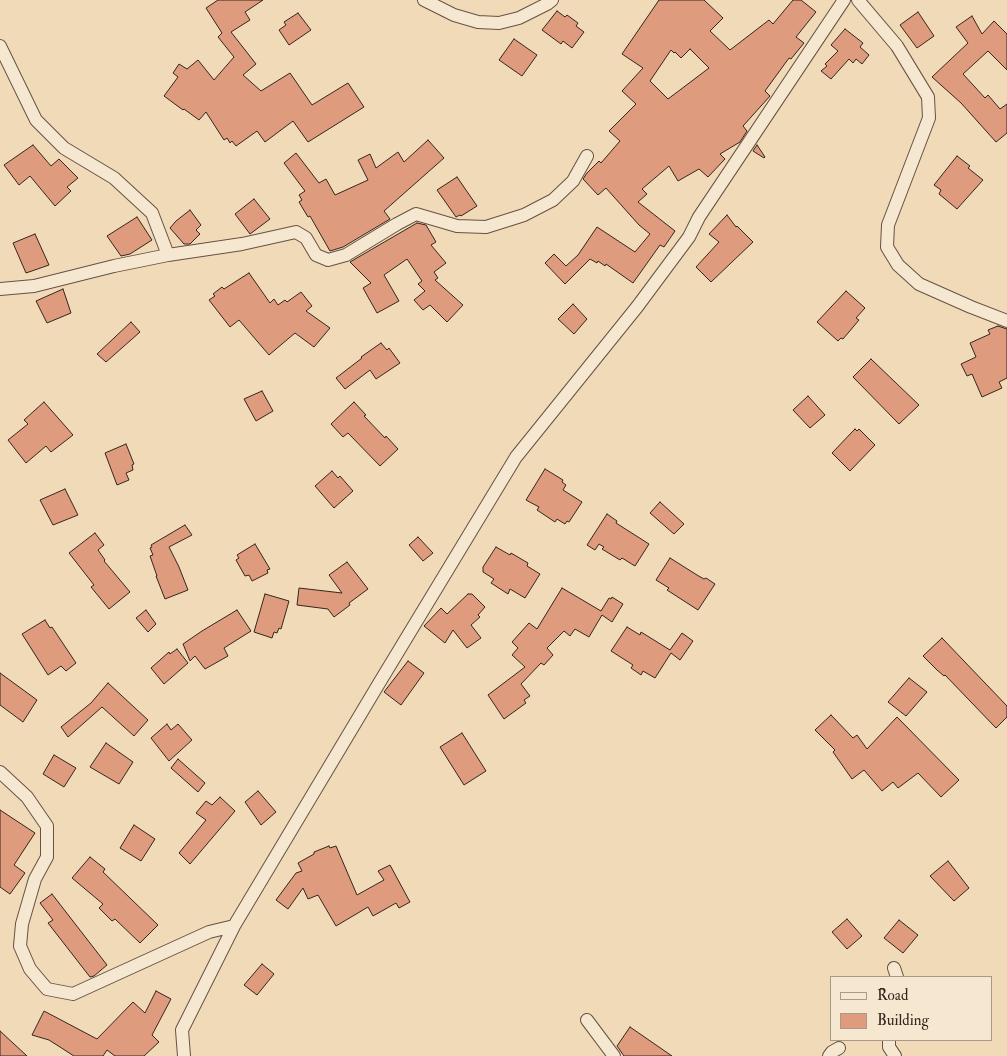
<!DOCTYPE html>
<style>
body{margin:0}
#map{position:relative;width:1007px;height:1056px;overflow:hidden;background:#f1dab8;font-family:"IM FELL Double Pica",serif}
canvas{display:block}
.legend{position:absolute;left:830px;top:976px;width:162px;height:65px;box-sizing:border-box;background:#f6e7d1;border:1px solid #a99989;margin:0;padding:6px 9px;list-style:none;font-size:15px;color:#36251d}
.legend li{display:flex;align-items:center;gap:10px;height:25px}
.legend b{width:25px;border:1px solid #a99989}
</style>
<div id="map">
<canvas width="1007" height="1056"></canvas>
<ul class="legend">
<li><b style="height:6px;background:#f6e7d1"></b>Road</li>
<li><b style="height:14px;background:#de9b7d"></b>Building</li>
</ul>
</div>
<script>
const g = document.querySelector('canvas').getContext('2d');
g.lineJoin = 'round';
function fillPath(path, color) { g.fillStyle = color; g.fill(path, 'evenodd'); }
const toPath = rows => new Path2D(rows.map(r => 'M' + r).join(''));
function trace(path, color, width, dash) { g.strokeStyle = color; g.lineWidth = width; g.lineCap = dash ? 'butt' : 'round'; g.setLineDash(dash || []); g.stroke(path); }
const building = toPath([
 [218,0,263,0,245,12,250,20,231,32,256,64,243,75,261,91,290,73,312,105,348,83,364,107,308,142,293,121,265,142,257,131,236,146,232,141,230,143,227,138,224,140,206,112,199,120,184,109,183,110,164,96,178,77,173,73,179,64,187,69,198,60,214,80,234,57,218,37,222,33,206,8,218,0],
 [659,0,704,0,723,18,710,31,730,50,769,20,773,24,793,0,801,0,816,12,796,37,804,43,791,59,789,58,765,91,770,96,743,126,747,131,740,142,720,154,725,159,708,177,699,169,678,181,669,166,642,189,647,194,638,202,675,231,664,247,660,245,633,283,606,264,605,266,598,261,597,263,590,259,565,284,545,263,554,254,566,266,578,255,597,227,635,252,650,234,639,225,606,188,598,195,583,179,587,173,599,161,601,163,620,141,609,131,636,104,622,91,643,68,622,54,659,0],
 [690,49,709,68,668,99,650,81,671,50,674,53,675,52,681,58,690,49],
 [557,11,565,17,567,15,578,23,576,26,584,32,572,48,563,41,561,44,542,30,557,11],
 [918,12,934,36,917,48,900,25,918,12],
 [298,13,311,30,289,45,279,30,286,25,284,22,298,13],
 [972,16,982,34,994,21,1007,34,1007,70,988,51,963,74,985,98,988,95,1000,109,1007,104,1007,133,996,142,961,103,932,77,968,43,956,27,972,16],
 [845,29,863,43,860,47,869,55,862,64,856,59,853,63,849,59,831,79,821,71,827,66,825,64,838,51,831,45,845,29],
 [514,39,537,55,522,76,499,60,514,39],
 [428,140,444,158,384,211,390,219,343,247,330,251,310,216,308,217,299,202,302,200,299,195,305,191,284,163,296,153,319,183,326,179,335,195,368,180,358,160,370,154,376,168,398,152,404,162,428,140],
 [33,145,51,166,59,159,78,178,67,187,71,191,55,206,30,176,19,185,4,165,33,145],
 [757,145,765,157,764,158,753,151,757,145],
 [957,156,970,166,968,168,983,180,957,209,939,194,941,190,934,185,957,156],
 [457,177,477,206,461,216,460,215,456,217,437,190,457,177],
 [254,199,270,219,250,234,235,214,254,199],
 [190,210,201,225,196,230,200,234,190,244,184,244,170,228,176,221,190,210],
 [727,215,736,227,737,226,753,242,711,282,696,267,719,242,709,234,727,215],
 [137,217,152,240,130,254,121,256,107,236,137,217],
 [417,223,426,225,436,242,431,245,446,263,434,272,438,278,435,280,463,305,447,322,430,305,423,310,414,300,425,291,418,284,422,281,407,259,384,275,399,301,377,313,363,288,371,283,350,262,417,223],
 [35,234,49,265,26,273,13,243,35,234],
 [249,273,270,303,274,299,278,305,285,300,287,302,301,292,312,306,306,311,330,328,314,347,295,333,269,355,239,320,230,327,209,300,215,296,213,294,222,287,224,289,249,273],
 [63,289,71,313,47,323,36,301,63,289],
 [846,291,865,308,856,318,859,320,843,339,841,338,838,341,817,322,846,291],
 [573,304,587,319,574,334,558,319,573,304],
 [131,322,140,332,106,362,97,354,131,322],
 [998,326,1007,329,1007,378,999,382,1002,388,982,397,972,374,967,376,961,364,976,357,970,343,990,334,988,330,998,326],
 [381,343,387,350,389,348,400,363,376,379,370,370,345,389,336,378,362,358,361,357,381,343],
 [871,359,919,405,899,424,853,377,871,359],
 [262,391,273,411,256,421,244,399,262,391],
 [808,396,825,415,810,428,793,410,808,396],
 [44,402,73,435,51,452,46,446,26,463,8,440,28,424,24,420,44,402],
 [354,402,366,415,364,416,385,438,386,436,398,449,380,466,348,433,343,437,331,424,354,402],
 [855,429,857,431,859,429,875,445,850,471,832,453,855,429],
 [126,444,134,464,132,465,133,470,126,473,129,480,117,485,105,453,126,444],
 [545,469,563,480,562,482,566,485,563,490,582,502,569,522,567,521,565,524,557,519,555,522,537,510,539,507,526,500,545,469],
 [332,471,338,478,340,476,353,491,334,508,315,486,332,471],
 [65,489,78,515,53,525,40,500,65,489],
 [660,502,684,524,674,534,650,513,660,502],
 [607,514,617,521,616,523,649,544,635,566,622,558,620,560,602,549,604,547,599,544,595,550,587,545,607,514],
 [185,525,192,535,169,547,179,567,188,590,165,599,156,576,157,576,150,556,153,555,150,548,152,547,151,545,185,525],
 [95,533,104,545,98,550,105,560,104,561,130,592,109,609,91,587,94,585,69,553,95,533],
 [418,537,433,553,423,561,409,545,418,537],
 [255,544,270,569,267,570,268,573,252,581,249,575,245,576,236,560,239,558,237,555,255,544],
 [496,547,510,555,511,553,528,563,527,566,540,574,525,598,510,589,508,594,491,583,494,579,483,572,483,567,496,547],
 [670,558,697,575,704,579,706,578,715,584,698,610,667,590,669,588,656,580,670,558],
 [347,562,368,589,349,603,350,605,334,617,328,609,297,605,299,588,342,593,329,575,347,562],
 [562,588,601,611,609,598,611,599,612,597,623,604,612,622,602,615,589,637,575,629,570,636,564,631,547,648,553,655,544,665,541,663,521,684,530,696,524,700,526,703,504,719,488,695,525,667,512,655,518,648,512,642,529,623,537,629,562,588],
 [265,594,289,601,281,629,279,628,277,633,274,632,272,638,254,632,265,594],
 [468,594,472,594,485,607,478,615,480,617,471,625,481,638,467,648,453,630,445,643,424,626,441,608,447,614,468,594],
 [146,610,156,624,148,632,136,618,146,610],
 [237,610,251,631,224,648,228,656,205,669,195,656,190,661,183,644,202,631,237,610],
 [45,620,50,628,52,627,76,663,66,671,61,666,48,675,22,634,45,620],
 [627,627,640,635,641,632,670,650,682,633,693,641,680,660,671,653,655,678,643,671,641,675,631,668,633,665,611,651,627,627],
 [942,638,1007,706,1007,717,996,728,945,675,944,676,937,670,923,656,942,638],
 [177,649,188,663,164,684,151,668,169,652,170,654,177,649],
 [408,661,424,673,401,705,384,692,408,661],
 [0,673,37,700,23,722,0,705,0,673],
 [909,678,927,692,906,716,888,702,909,678],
 [108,683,148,720,134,736,102,707,68,737,61,727,91,703,108,683],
 [831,715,853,738,857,735,867,749,897,717,959,780,941,797,918,773,898,788,893,782,882,791,864,770,852,779,833,752,835,750,815,730,831,715],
 [167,724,171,730,178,724,192,740,169,761,151,738,167,724],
 [462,733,486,771,464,785,440,747,462,733],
 [106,743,133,762,119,784,90,767,106,743],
 [54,755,76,768,64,787,43,774,54,755],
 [178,759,205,783,198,792,171,768,178,759],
 [258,791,276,812,261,825,245,802,258,791],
 [220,797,235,811,190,864,179,853,206,820,196,813,206,801,212,805,220,797],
 [0,810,35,833,14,865,25,873,10,894,0,887,0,810],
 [134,825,155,839,141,861,120,848,134,825],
 [329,846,330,848,336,846,357,895,384,880,378,871,390,865,410,902,399,908,396,903,373,916,368,907,336,926,318,895,308,899,303,888,288,909,276,900,296,873,302,871,298,863,314,854,314,852,329,846],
 [90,857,105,869,103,872,158,925,140,943,115,919,112,921,99,908,103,904,72,878,90,857],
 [948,861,969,888,954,901,930,876,948,861],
 [52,894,107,965,94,976,90,977,48,923,53,920,40,903,52,894],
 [847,919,862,936,847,949,832,932,847,919],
 [899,920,918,935,903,953,884,938,899,920],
 [262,964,274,974,257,995,244,985,262,964],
 [156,991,171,999,152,1035,159,1042,144,1056,115,1056,107,1050,103,1056,74,1056,49,1040,32,1035,44,1011,97,1039,133,1002,145,1013,156,991],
 [630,1027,672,1056,624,1056,617,1046,630,1027],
 [0,1031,27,1056,0,1056,0,1031]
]);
fillPath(building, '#de9b7d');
trace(building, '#36251d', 1);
const minor = toPath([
 [424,0,454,15,478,22,499,23,519,18,547,4,552,0],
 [858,0,897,46,928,97,929,118,888,225,887,247,898,265,919,284,971,307,1007,321],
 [0,46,36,120,64,148,114,178,152,213,168,255],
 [0,289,34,286,114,266,168,255,242,244,296,232,306,238,316,255,328,260,346,255,397,224,416,214,457,226,486,227,524,215,553,200,573,181,587,156],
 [0,772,27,797,47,826,47,857,35,879,22,924,20,946,30,969,47,989,73,994,209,932,234,926],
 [894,968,897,977],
 [587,1020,614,1056],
 [889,1040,889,1047,895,1056],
 [184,1056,182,1030,234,926,378,685,516,457,637,307,689,237,699,217,844,0],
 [829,1056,832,1052,839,1048]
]);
trace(minor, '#655244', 14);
trace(minor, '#f6e7d1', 12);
</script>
